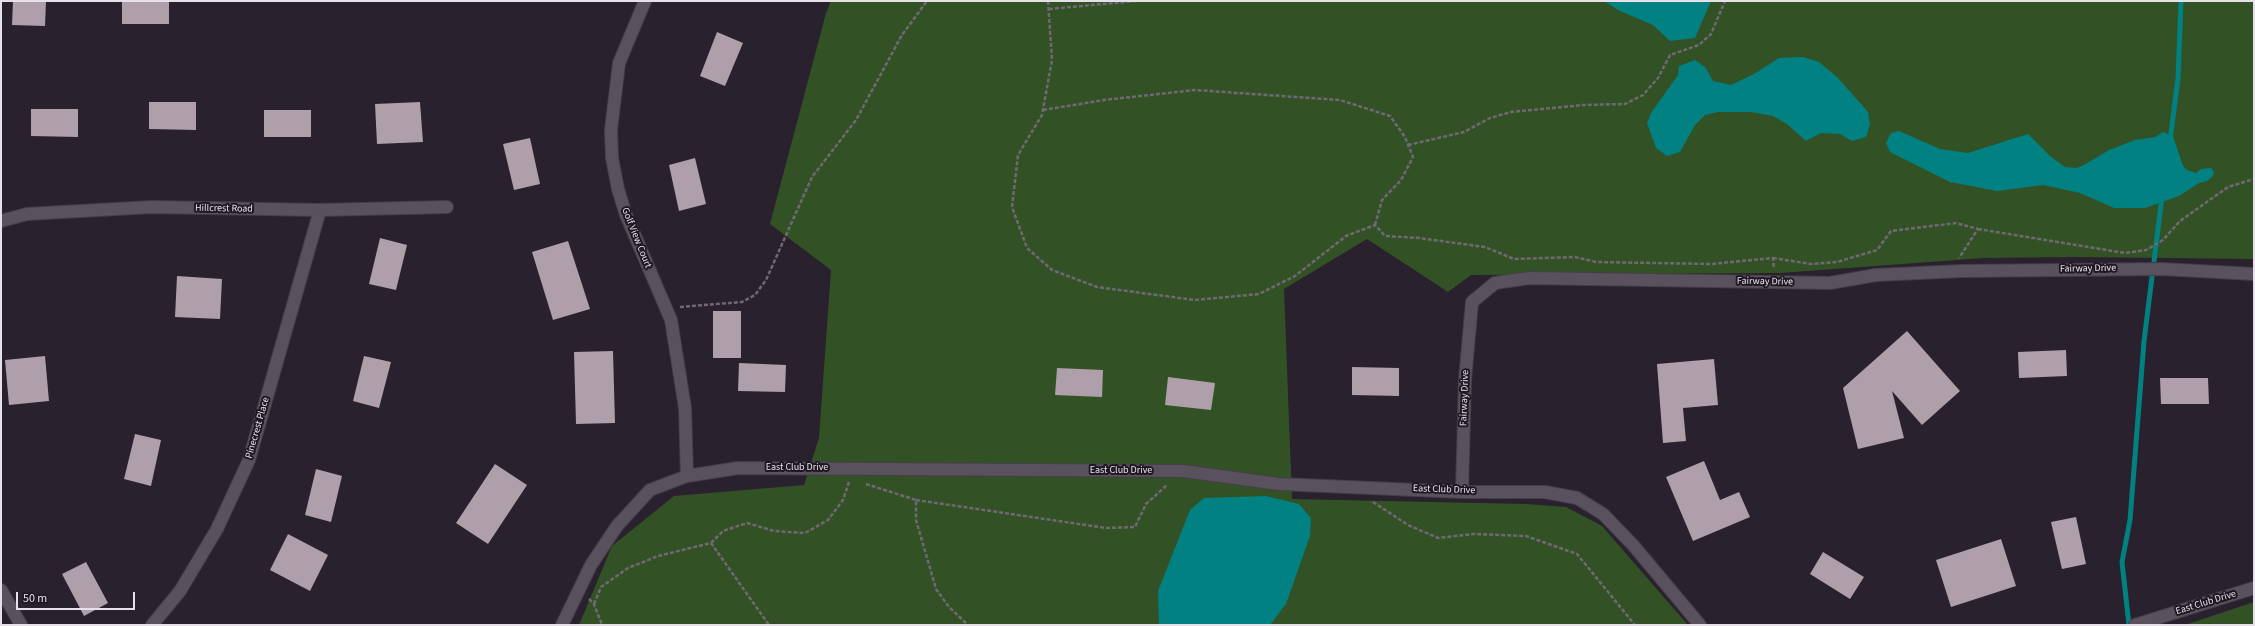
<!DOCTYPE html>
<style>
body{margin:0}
#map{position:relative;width:2255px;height:626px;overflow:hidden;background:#29212d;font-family:"Source Sans 3",sans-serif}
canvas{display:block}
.frame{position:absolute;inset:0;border:2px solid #e6e1e9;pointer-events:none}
.scale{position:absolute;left:16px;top:592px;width:119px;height:18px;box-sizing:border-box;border:2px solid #e6e1e9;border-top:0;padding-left:5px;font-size:12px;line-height:14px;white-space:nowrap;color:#e6e1e9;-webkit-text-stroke:3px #1f1823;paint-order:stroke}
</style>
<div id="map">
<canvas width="2255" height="626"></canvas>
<div class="frame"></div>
<div class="scale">50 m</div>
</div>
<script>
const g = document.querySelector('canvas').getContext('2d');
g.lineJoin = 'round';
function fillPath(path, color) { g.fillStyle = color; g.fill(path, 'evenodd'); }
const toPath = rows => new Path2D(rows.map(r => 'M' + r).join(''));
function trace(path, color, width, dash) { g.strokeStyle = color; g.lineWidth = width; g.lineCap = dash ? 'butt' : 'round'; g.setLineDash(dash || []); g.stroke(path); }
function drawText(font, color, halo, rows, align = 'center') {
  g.font = font + ' "Source Sans 3",sans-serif'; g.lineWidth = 4; g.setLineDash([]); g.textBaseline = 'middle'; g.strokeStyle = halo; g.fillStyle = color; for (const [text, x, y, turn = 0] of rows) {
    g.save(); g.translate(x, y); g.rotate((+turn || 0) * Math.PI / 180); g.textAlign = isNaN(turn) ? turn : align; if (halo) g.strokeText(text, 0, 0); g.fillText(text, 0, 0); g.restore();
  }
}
fillPath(toPath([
 [831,1,2254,1,2254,259,2075,257,1984,258,1780,273,1471,275,1448,292,1367,239,1284,289,1292,499,1526,504,1566,507,1602,526,1688,625,579,625,612,546,674,496,804,485,819,438,831,270,770,224,826,13],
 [2254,602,2254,625,2185,625]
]), '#325225');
fillPath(toPath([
 [1604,1,1711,1,1695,38,1670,41,1653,25,1620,11],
 [1803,57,1819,62,1838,78,1868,112,1870,124,1866,137,1852,141,1840,134,1821,133,1806,141,1787,124,1773,116,1751,112,1718,112,1705,115,1695,125,1680,152,1667,156,1656,148,1647,123,1651,113,1678,75,1679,66,1695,60,1705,67,1713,81,1731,85,1754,74,1779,58],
 [1899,131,1940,149,1968,153,2028,134,2050,156,2065,167,2076,168,2084,165,2109,150,2135,140,2155,137,2163,132,2173,136,2183,166,2187,170,2196,173,2201,169,2211,168,2214,172,2213,176,2207,181,2199,183,2179,196,2145,208,2114,208,2080,193,2043,185,1997,191,1950,182,1890,152,1886,143,1891,133],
 [1266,496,1299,504,1311,518,1310,536,1286,604,1270,625,1159,625,1158,591,1190,510,1204,498]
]), '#018181');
trace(toPath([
 [2170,141,2178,78,2181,1],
 [2129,625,2122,562,2130,520,2144,341,2162,197]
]), '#018181', 5);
fillPath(toPath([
 [13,1,46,1,45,26,12,25],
 [122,1,169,1,169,24,122,24],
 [717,32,743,43,725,86,700,76],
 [149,102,196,102,196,130,149,129],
 [420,102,423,142,377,144,375,104],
 [31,109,78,109,78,137,31,136],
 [264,110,311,110,311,137,264,137],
 [530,138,540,184,514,190,503,144],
 [695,158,706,204,679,211,669,165],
 [380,238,407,245,396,290,369,284],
 [568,241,590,309,553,320,532,252],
 [177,276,222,279,220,319,175,317],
 [713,311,741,311,741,358,713,358],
 [1907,331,1960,391,1922,425,1892,391,1904,438,1858,449,1843,388],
 [2066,350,2067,376,2019,378,2018,352],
 [613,351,615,423,576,424,574,352],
 [45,356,49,401,9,405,5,360],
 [364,356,391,362,379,408,353,401],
 [1714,359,1718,405,1683,408,1686,441,1663,443,1657,364],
 [739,363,786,365,785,392,738,391],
 [1352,367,1399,368,1399,396,1352,395],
 [1057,368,1103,370,1102,397,1055,395],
 [1168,377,1215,383,1211,410,1165,405],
 [2160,378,2208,378,2209,404,2161,404],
 [135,434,161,440,151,486,124,479],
 [1704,461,1720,500,1739,492,1750,517,1693,541,1666,477],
 [495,464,527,485,488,544,456,523],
 [316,469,342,476,331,522,305,515],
 [2076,517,2086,564,2062,569,2051,522],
 [288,534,328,555,310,591,270,570],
 [2001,539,2016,586,1951,607,1936,560],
 [1823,552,1864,577,1850,599,1810,574],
 [86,562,108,603,84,616,62,574]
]), '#af9faa');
const street = toPath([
 [645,1,619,63,611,130,612,158,618,189,626,215,671,320,685,408,687,476],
 [1,221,27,214,152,207,320,210,447,207],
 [1462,492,1465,380,1472,302,1495,283,1529,278,1830,283,1876,275,1962,271,2161,269,2254,274],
 [1,590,21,625],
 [152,625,180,591,217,529,249,460,320,210],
 [562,625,591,565,617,526,650,490,687,476,738,468,1183,471,1279,484,1462,492,1545,492,1577,498,1603,514,1633,545,1700,625],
 [2135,625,2254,588]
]);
trace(street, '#453e48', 14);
trace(toPath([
 [1048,1,1052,60,1042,115,1018,155,1012,207,1027,248,1052,270,1097,287,1195,300,1259,294,1295,276,1346,236,1375,225,1385,236,1419,238,1485,247,1514,259,1575,257,1596,262,1711,264,1773,258,1774,269],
 [1049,9,1136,1],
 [1043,110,1104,100,1195,90,1340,100,1390,116,1405,137,1413,157,1401,180,1382,200,1375,225],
 [1408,145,1464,132,1490,118,1511,112,1583,105,1625,104,1643,95,1658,78,1670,55,1699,45,1711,34,1725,1],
 [1978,229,2125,253,2146,250,2163,240,2180,221,2228,187,2254,179],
 [1773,258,1811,264,1837,262,1877,250,1891,231,1956,223,1978,229,1959,258],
 [680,307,742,302,755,295,766,280,812,177,856,120,902,35,927,1],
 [866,484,916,500,916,520,936,589,949,607,968,625],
 [916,500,1106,528,1135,527,1146,504,1167,485],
 [1373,502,1408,525,1438,538,1473,534,1526,536,1577,554,1635,625],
 [711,543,723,531,747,523,774,531,805,533,828,520,843,500,849,482],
 [589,599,594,604,602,625],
 [594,604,601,587,628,568,658,556,711,543,769,625]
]), '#706973', 2.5, [4, 2]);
trace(street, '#5a515e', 12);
drawText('10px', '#e6e1e9', '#1f1823', [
 ["Hillcrest Road",224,209,1],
 ["Golf View Court",636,238,68],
 ["Fairway Drive",2088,269,-1],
 ["Fairway Drive",1765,282,1],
 ["Fairway Drive",1465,398,-88],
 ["Pinecrest Place",258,428,-74],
 ["East Club Drive",797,468],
 ["East Club Drive",1121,471],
 ["East Club Drive",1444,490,2],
 ["East Club Drive",2206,603,-17]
]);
</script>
